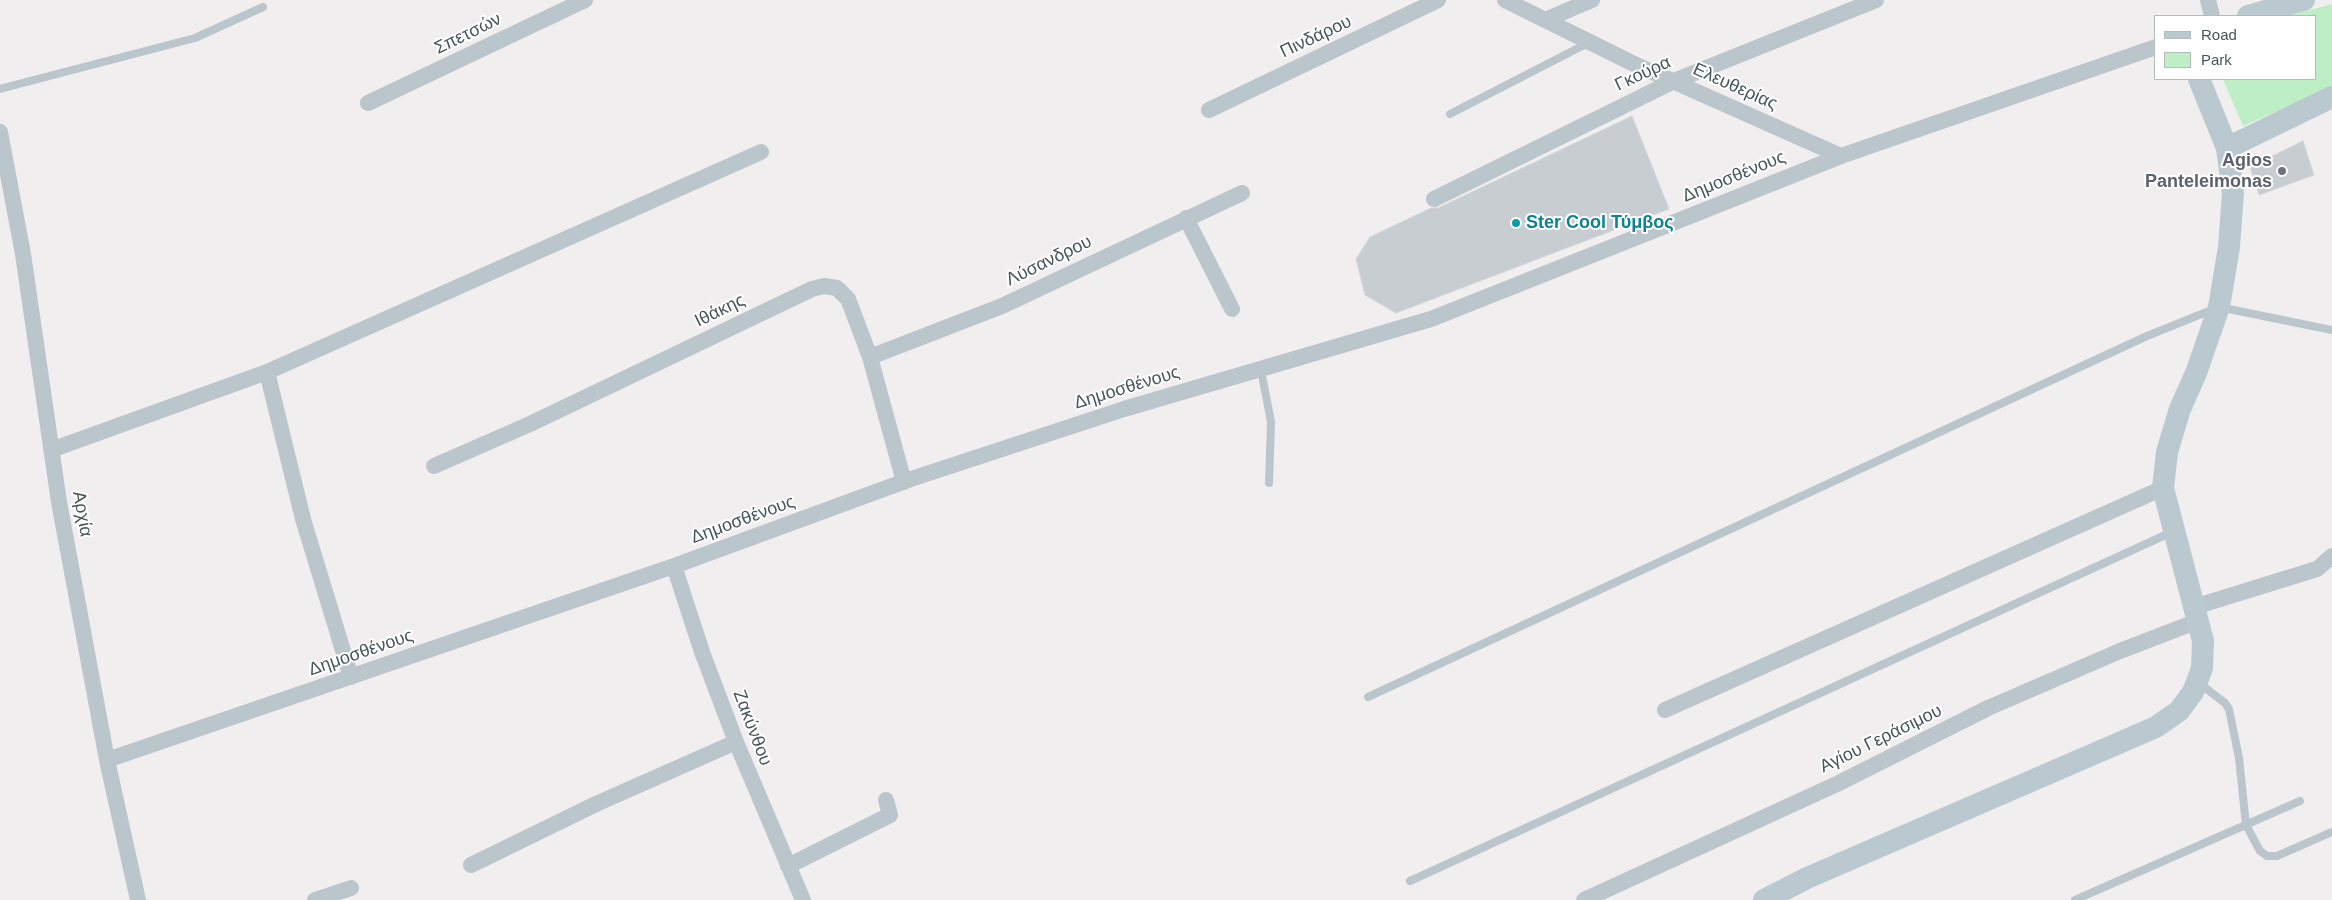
<!DOCTYPE html>
<meta charset="utf-8">
<style>
body{margin:0}
#map{position:relative;width:2332px;height:900px;overflow:hidden;background:#f1eeef;font-family:Helvetica,sans-serif}
canvas{display:block}
.legend{position:absolute;left:2154px;top:15px;width:162px;height:65px;box-sizing:border-box;background:#fff;border:1px solid #b5bbbd;margin:0;padding:6px 9px;list-style:none;font-size:15px;color:#47565b}
.legend li{display:flex;align-items:center;gap:10px;height:25px}
.legend b{width:25px;border:1px solid #b5bbbd}
</style>
<div id="map">
<canvas width="2332" height="900"></canvas>
<ul class="legend">
<li><b style="height:6px;background:#bac9d0"></b>Road</li>
<li><b style="height:14px;background:#bdeec6"></b>Park</li>
</ul>
</div>
<script>
const g = document.querySelector('canvas').getContext('2d');
g.lineJoin = 'round';
function fillPath(path, color) { g.fillStyle = color; g.fill(path, 'evenodd'); }
const toPath = rows => new Path2D(rows.map(r => 'M' + r).join(''));
function trace(path, color, width, dash) { g.strokeStyle = color; g.lineWidth = width; g.lineCap = dash ? 'butt' : 'round'; g.setLineDash(dash || []); g.stroke(path); }
function drawText(font, color, halo, rows, align = 'center') {
  g.font = font + ' Helvetica,sans-serif'; g.lineWidth = 4; g.setLineDash([]); g.textBaseline = 'middle'; g.strokeStyle = halo; g.fillStyle = color; for (const [text, x, y, turn = 0] of rows) {
    g.save(); g.translate(x, y); g.rotate((+turn || 0) * Math.PI / 180); g.textAlign = isNaN(turn) ? turn : align; if (halo) g.strokeText(text, 0, 0); g.fillText(text, 0, 0); g.restore();
  }
}
fillPath(toPath([
 [2332,4,2332,87,2243,126,2223,79,2316,79,2316,16,2289,16]
]), '#bdeec6');
const building = toPath([
 [1632,116,1669,209,1396,313,1365,295,1356,259,1370,237,1431,208,1438,208,1632,116],
 [2303,141,2314,175,2259,195,2250,167,2303,141]
]);
fillPath(building, '#c8cdd1');
trace(building, '#d2d6da', 1);
trace(toPath([
 [0,89,195,38,263,7],
 [1450,114,1588,43],
 [1261,370,1271,422,1269,483],
 [2199,683,2225,703,2229,709,2239,758,2246,825,2260,851,2267,856,2277,856,2332,832],
 [1368,697,2147,336,2219,307,2332,330],
 [1410,881,2172,532],
 [2075,900,2300,801]
]), '#bac6cb', 8);
trace(toPath([
 [1505,0,1632,63,1841,156],
 [2208,0,2212,16],
 [1545,20,1592,0],
 [368,103,585,0],
 [1209,110,1438,0],
 [0,132,23,254,59,502,107,760,138,900],
 [1434,199,1674,81,1876,0],
 [1186,218,1232,309],
 [870,357,1002,306,1242,193],
 [267,372,303,519,351,677],
 [51,450,267,372,761,152],
 [434,466,530,424,812,289,824,286,837,288,848,299,870,357,904,482],
 [674,566,702,652,736,742,803,900],
 [2194,607,2317,569,2332,556],
 [1665,710,2163,488],
 [107,760,674,566,911,479,1124,409,1431,319,1841,156,2156,47],
 [471,865,596,804,736,742],
 [788,866,890,815,886,800],
 [315,900,351,888],
 [1584,900,1839,783,1988,708,2120,651,2198,621]
]), '#bac6cb', 16);
trace(toPath([
 [2248,16,2304,0],
 [2227,148,2332,97],
 [1764,900,1807,878,2156,727,2179,711,2193,692,2202,668,2203,641,2163,488,2167,452,2180,409,2196,373,2219,307,2229,247,2233,193,2227,148,2199,79]
]), '#bac9d0', 22);
for (const [x, y, r, color] of [
 [2282,171,5,"#6b7280"],
 [1516,223,5,"#0f9aa8"]
]) { const dot = new Path2D(); dot.arc(x, y, r, 0, 2 * Math.PI); g.fillStyle = color; g.fill(dot); trace(dot, '#fff', 2); }
drawText('18px', '#47565b', '#fff', [
 ["Σπετσών",468,34,-26],
 ["Πινδάρου",1316,37,-25],
 ["Γκούρα",1643,74,-25],
 ["Ελευθερίας",1735,87,24],
 ["Δημοσθένους",1734,177,-22],
 ["Λύσανδρου",1049,261,-26],
 ["Ιθάκης",720,311,-26],
 ["Δημοσθένους",1127,388,-17],
 ["Αρχία",82,514,80],
 ["Δημοσθένους",743,520,-20],
 ["Δημοσθένους",361,653,-19],
 ["Ζακύνθου",752,728,69],
 ["Αγίου Γεράσιμου",1881,739,-26]
]);
drawText('bold 18px', '#5b616d', '#fff', [
 ["Agios",2272,161],
 ["Panteleimonas",2272,182]
], 'right');
drawText('bold 18px', '#0d838f', '#fff', [
 ["Ster Cool Τύμβος",1526,223]
], 'left');
</script>
